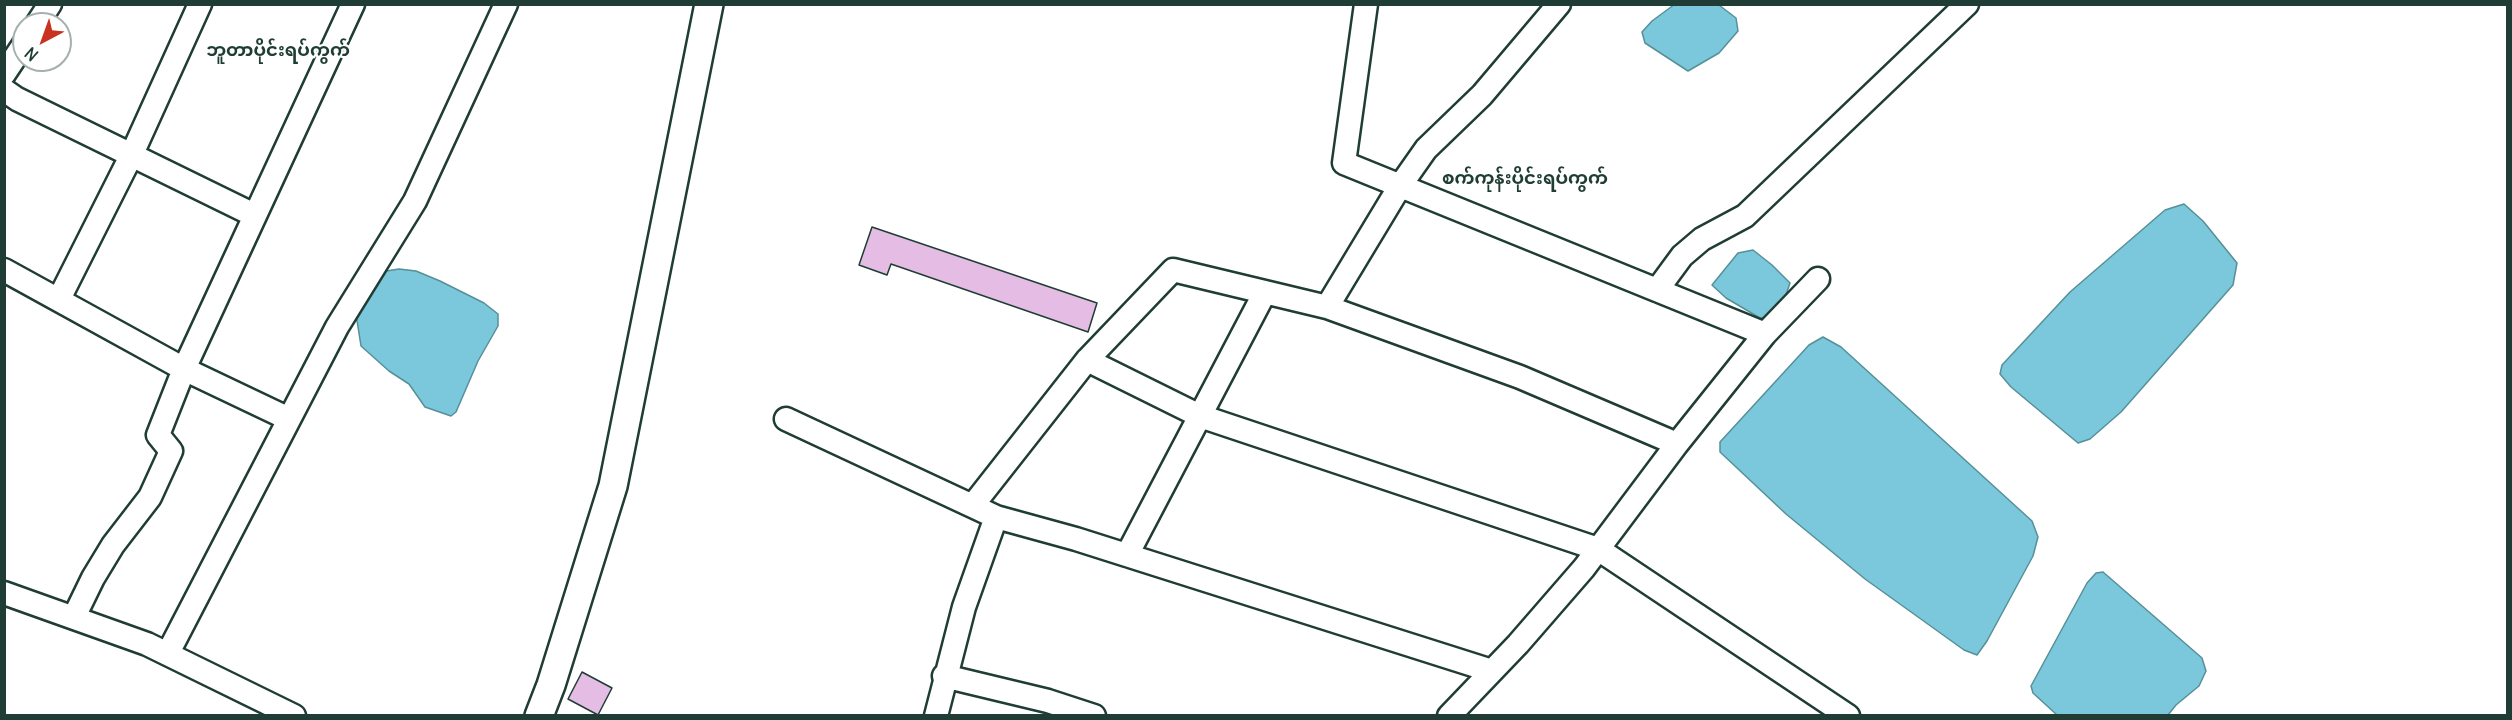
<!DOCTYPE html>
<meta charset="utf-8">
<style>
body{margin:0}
#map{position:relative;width:2512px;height:720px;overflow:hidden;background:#fff;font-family:Delius,sans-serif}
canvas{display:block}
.frame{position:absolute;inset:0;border:6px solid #1f3d34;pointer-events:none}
.north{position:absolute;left:12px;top:12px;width:60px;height:60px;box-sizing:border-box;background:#fff;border:2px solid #a5b1ae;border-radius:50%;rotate:221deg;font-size:16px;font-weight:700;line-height:24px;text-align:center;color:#1f3d34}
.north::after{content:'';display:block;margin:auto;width:21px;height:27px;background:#c8321e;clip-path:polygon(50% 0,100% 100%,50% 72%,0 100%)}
</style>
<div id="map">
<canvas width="2512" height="720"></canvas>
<div class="frame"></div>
<div class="north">N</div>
</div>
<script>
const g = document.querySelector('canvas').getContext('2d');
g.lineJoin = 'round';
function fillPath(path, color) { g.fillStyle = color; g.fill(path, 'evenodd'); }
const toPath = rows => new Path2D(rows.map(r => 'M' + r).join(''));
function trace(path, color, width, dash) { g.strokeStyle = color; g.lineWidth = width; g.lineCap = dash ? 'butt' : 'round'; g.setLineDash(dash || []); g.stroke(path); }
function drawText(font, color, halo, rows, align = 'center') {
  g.font = font + ' Delius,"Noto Sans Myanmar",sans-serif'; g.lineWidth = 4.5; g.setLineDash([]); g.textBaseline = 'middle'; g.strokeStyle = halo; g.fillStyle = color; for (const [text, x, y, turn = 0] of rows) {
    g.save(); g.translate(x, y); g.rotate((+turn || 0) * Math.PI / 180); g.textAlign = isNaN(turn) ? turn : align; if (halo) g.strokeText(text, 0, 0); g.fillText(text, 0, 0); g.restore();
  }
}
const water = toPath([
 [1675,4,1719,5,1736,18,1738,31,1719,53,1688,71,1645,43,1642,32,1652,21,1675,4],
 [2184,204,2203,221,2237,263,2233,285,2121,412,2090,439,2078,443,2011,387,2000,374,2002,365,2070,292,2165,210,2184,204],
 [1753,250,1772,265,1790,283,1784,301,1773,316,1760,318,1726,298,1712,285,1738,253,1753,250],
 [399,269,416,271,440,281,484,303,498,314,498,326,478,361,456,412,451,416,425,407,409,384,389,371,361,346,355,308,380,272,399,269],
 [1823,337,1841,347,2032,521,2038,537,2033,556,1987,641,1977,655,1964,650,1865,579,1786,514,1720,452,1720,442,1809,345,1823,337],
 [2103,572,2202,658,2206,671,2199,686,2176,705,2168,715,2057,715,2033,693,2031,686,2087,583,2096,573,2103,572]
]);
fillPath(water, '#7bc7db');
trace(water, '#569098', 1.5);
const building = toPath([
 [872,227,1097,303,1088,332,891,264,887,275,859,265,872,227],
 [582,672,612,688,598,715,568,699,582,672]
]);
fillPath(building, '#e4bce4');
trace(building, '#1f3d34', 1.5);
const minor = toPath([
 [1366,4,1344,163,1765,334],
 [37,24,50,4],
 [4,74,24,44],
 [4,90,17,99,254,215],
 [4,270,184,369,289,419],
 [1657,290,1682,256,1702,239,1745,216,1967,4],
 [59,299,132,154,200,4],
 [1327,307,1400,186,1426,149,1482,95,1559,4],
 [1087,360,1200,416,1598,549,1848,716],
 [786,419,996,517,1076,539,1492,671],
 [973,505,1087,360,1173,270,1327,307,1520,377,1677,444],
 [1127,555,1265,292],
 [4,593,147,644,294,716],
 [74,617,93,578,113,545,150,497,171,451,158,435,184,369,353,4],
 [168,653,337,327,415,201,506,4],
 [944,676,1048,701,1094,716],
 [936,716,964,607,996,517],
 [1449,716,1518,644,1584,568,1677,444,1765,334,1818,279]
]);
const tertiary = toPath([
 [539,716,551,685,613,486,709,4]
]);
trace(minor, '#1f3d34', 27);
trace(tertiary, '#1f3d34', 32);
trace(minor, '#fff', 22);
trace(tertiary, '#fff', 27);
drawText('bold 18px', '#1f3d34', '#fff', [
 ["ဘူတာပိုင်းရပ်ကွက်",278,51],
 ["စက်ကုန်းပိုင်းရပ်ကွက်",1525,179]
]);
</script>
